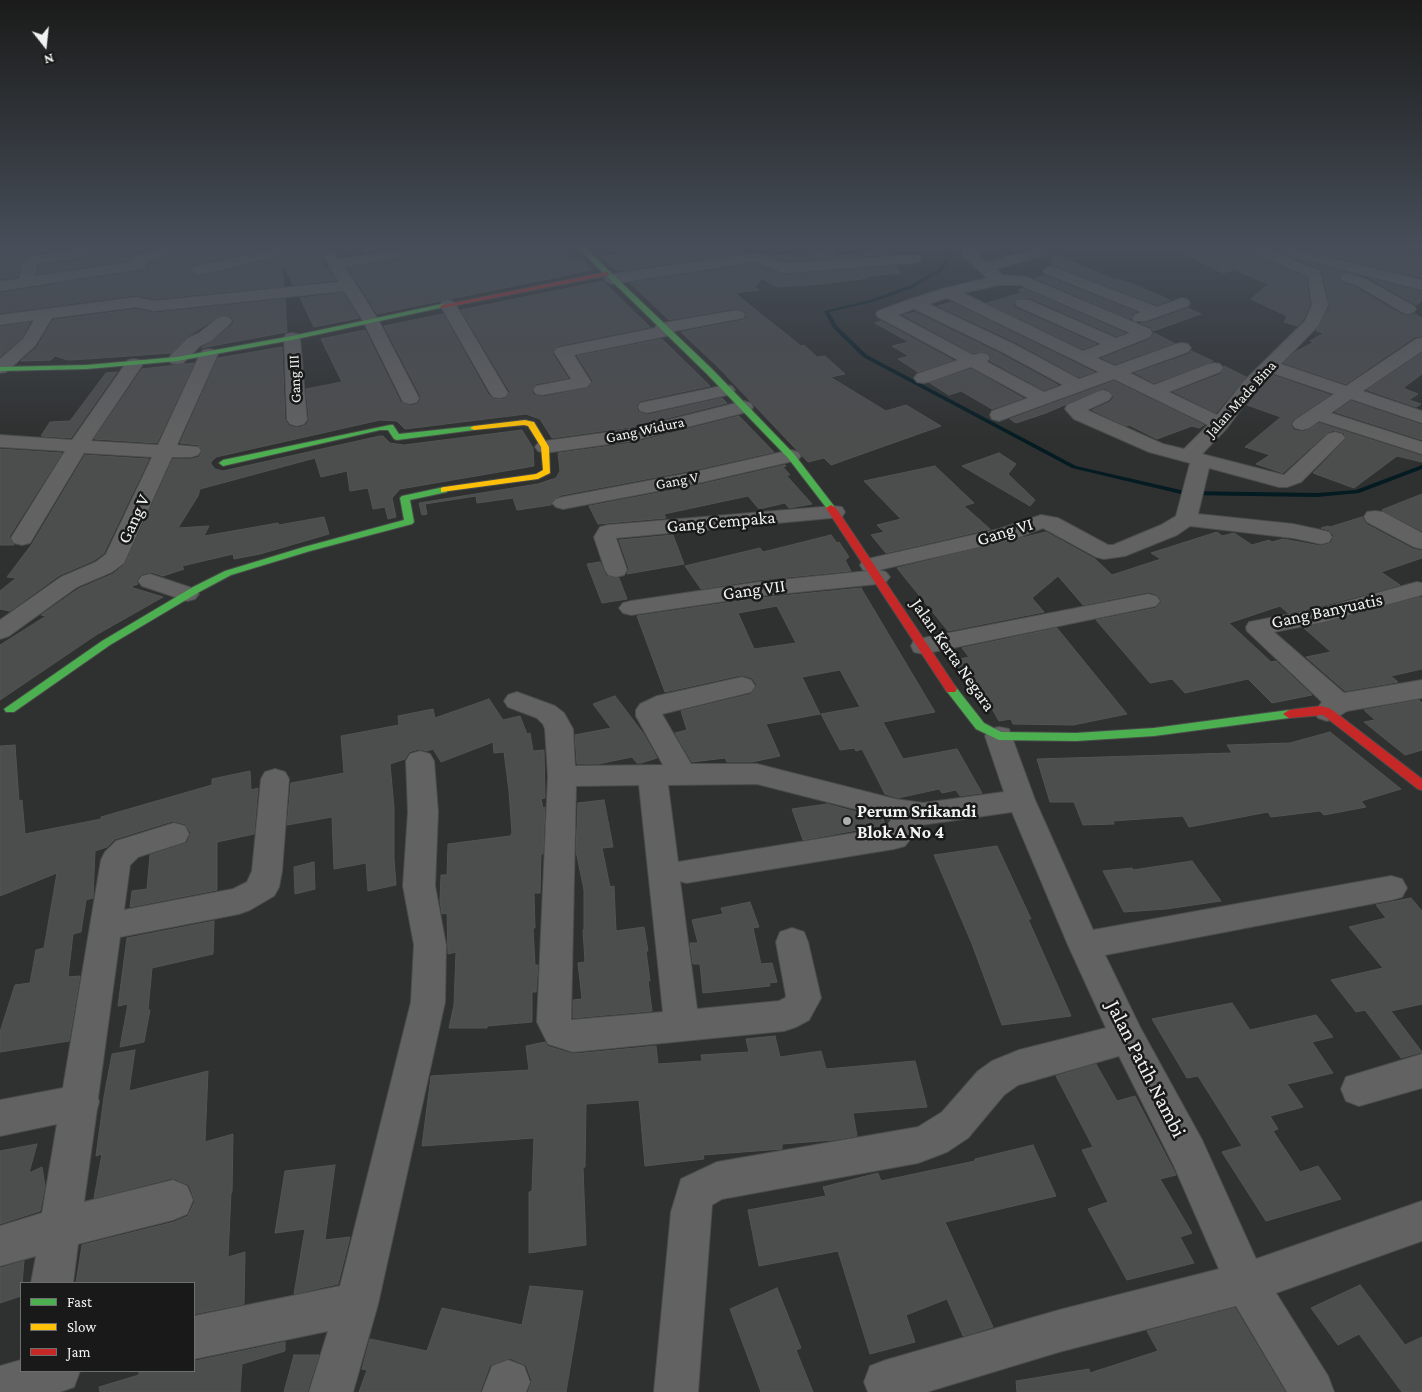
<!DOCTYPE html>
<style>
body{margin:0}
#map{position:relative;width:1422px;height:1392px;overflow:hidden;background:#2f3130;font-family:"Crimson Pro",serif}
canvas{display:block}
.legend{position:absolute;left:20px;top:1282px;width:175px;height:90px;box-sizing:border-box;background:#181918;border:1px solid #6e706f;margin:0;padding:6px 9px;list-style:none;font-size:15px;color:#f0f3f1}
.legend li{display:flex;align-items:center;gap:10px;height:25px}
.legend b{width:25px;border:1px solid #6e706f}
.north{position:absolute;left:20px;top:20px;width:50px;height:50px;-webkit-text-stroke:4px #181918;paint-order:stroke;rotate:164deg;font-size:14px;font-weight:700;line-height:20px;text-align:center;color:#f0f3f1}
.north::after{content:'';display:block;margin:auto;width:18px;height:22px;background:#f0f3f1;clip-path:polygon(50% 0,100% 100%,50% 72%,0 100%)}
</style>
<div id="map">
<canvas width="1422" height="1392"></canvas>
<ul class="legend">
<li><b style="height:6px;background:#4caf50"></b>Fast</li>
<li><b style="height:6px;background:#ffc107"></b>Slow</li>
<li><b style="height:6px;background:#c62828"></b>Jam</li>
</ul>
<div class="north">N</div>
</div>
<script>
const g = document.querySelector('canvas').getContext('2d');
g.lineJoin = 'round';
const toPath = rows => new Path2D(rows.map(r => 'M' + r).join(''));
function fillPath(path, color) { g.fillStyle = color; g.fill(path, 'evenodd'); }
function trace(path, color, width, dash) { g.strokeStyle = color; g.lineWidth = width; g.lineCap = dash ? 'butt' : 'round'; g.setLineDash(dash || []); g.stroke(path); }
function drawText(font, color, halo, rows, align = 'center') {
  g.font = font + ' "Crimson Pro",serif'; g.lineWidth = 5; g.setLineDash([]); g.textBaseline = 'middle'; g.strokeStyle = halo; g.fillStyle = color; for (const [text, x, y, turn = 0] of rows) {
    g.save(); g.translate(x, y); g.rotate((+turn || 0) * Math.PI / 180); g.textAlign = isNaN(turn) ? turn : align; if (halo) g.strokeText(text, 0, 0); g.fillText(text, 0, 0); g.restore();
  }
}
fillPath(toPath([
 [948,246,952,246,951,257,942,271,913,288,873,302,829,312,837,326,867,355,1076,466,1185,491,1317,493,1356,490,1422,465,1422,469,1359,493,1317,497,1185,495,1072,468,863,357,833,328,824,311,870,300,909,286,938,269,947,257,948,246]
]), '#041b22');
const building = toPath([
 [0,246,78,246,27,255,20,264,17,277,0,279,0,246],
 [132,246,162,246,132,254,129,260,37,274,39,266,90,258,113,250,132,246],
 [199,246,274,246,194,265,189,270,198,277,310,251,315,246,324,261,325,268,328,267,336,280,293,285,282,263,284,286,154,299,137,295,0,313,0,293,145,270,149,266,148,262,195,251,199,246],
 [361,246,560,246,564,253,568,253,571,260,581,258,592,270,377,314,348,268,401,259,405,253,401,249,396,248,364,253,361,246],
 [614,246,739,246,744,253,617,271,601,256,621,254,614,246],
 [1166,246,1238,246,1241,251,1306,277,1310,305,1303,320,1297,326,1284,322,1287,316,1251,299,1268,284,1234,270,1223,273,1166,246],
 [1267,246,1397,246,1422,257,1422,278,1294,247,1287,249,1286,254,1267,246],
 [832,250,837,256,884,250,888,255,785,261,771,256,832,250],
 [1051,253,1116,280,1119,279,1138,286,1170,300,1157,305,1053,265,1051,253],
 [1302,261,1345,272,1338,278,1342,283,1355,287,1401,314,1409,316,1415,314,1422,318,1422,336,1415,337,1346,384,1284,363,1295,352,1314,342,1310,341,1324,333,1316,331,1330,306,1322,271,1302,261],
 [755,264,783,275,896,266,901,273,867,276,868,278,822,284,777,287,762,278,755,287,759,290,735,293,801,346,804,345,817,357,825,356,845,374,830,377,886,411,906,405,941,426,831,465,824,458,808,462,718,367,681,332,743,320,747,316,745,311,737,308,669,320,630,283,755,264],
 [1045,276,1136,312,1132,314,1130,319,1035,278,1045,276],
 [1369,278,1422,292,1422,301,1416,305,1369,278],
 [603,281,650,327,557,346,552,353,568,378,536,384,531,390,534,395,542,397,588,388,593,381,577,356,662,339,710,386,640,401,636,406,638,412,647,415,722,398,727,403,632,427,552,438,540,419,526,414,405,429,397,421,380,420,216,457,211,462,211,464,215,469,223,471,380,436,383,436,390,443,404,445,522,430,533,448,534,466,400,489,392,498,396,517,388,519,385,507,373,509,368,488,350,491,347,471,321,477,315,458,200,489,198,496,178,528,209,526,204,536,278,523,279,525,324,517,329,534,260,554,234,559,233,554,182,566,184,569,163,576,151,572,142,574,136,581,138,584,130,587,163,597,96,635,0,700,0,645,46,616,41,615,78,589,113,574,125,564,173,459,192,459,199,457,202,452,198,445,180,443,218,358,282,347,285,420,289,426,298,428,306,425,309,420,306,389,342,382,321,339,365,330,401,403,411,406,419,403,421,397,384,326,443,314,488,394,493,399,505,399,510,392,461,310,603,281],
 [1023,288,1125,333,1116,336,1030,298,1015,299,1013,304,1016,308,1096,344,1083,349,987,303,1024,292,1018,290,1023,288],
 [343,293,359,318,314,327,300,298,343,293],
 [285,299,287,332,201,348,212,342,232,325,234,322,232,317,223,314,187,337,171,353,87,359,68,360,55,356,51,360,21,361,37,347,53,320,137,309,154,313,285,299],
 [951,302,1094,372,1079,377,1015,342,938,306,951,302],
 [1188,308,1201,314,1153,331,1151,327,1140,323,1147,323,1188,308],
 [915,312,1001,354,1058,385,1044,390,990,361,992,358,987,352,973,353,903,315,915,312],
 [881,321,953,360,918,372,898,359,909,356,892,346,909,342,875,323,881,321],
 [30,322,22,338,0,357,0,327,30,322],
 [1154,333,1174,343,1115,364,1102,358,1151,339,1154,333],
 [1191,351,1213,361,1154,383,1135,373,1189,354,1191,351],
 [1422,353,1422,374,1403,388,1418,394,1409,400,1421,404,1416,407,1367,390,1422,353],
 [194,363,157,443,94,439,142,369,194,363],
 [1224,366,1246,377,1216,413,1174,392,1221,374,1224,366],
 [971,369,1023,398,992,409,961,391,949,395,930,383,971,369],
 [117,372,71,438,41,436,50,422,70,421,106,373,117,372],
 [1272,375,1330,395,1294,419,1290,424,1294,430,1303,432,1319,423,1422,456,1422,462,1397,456,1354,488,1313,473,1346,439,1344,433,1334,430,1327,433,1283,473,1256,464,1270,455,1245,447,1281,417,1247,405,1272,375],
 [1114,381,1204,425,1199,428,1192,426,1157,439,1129,425,1126,426,1092,410,1110,402,1114,397,1110,391,1104,388,1046,413,1016,423,1010,419,1114,381],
 [1351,401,1422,425,1422,440,1335,412,1351,401],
 [739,416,774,452,694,470,562,495,555,498,551,502,551,505,517,510,513,498,477,503,476,496,425,504,427,514,422,515,419,503,538,484,556,478,560,471,558,453,632,443,739,416],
 [0,449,62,453,9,537,14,545,0,545,0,449],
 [999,453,1016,464,1008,474,1035,500,1030,506,962,466,999,453],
 [85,455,149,459,104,553,95,560,60,575,10,611,0,609,0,591,16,578,7,577,32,544,85,455],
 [785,465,786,466,783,467,790,475,786,475,812,504,789,508,785,503,759,509,748,496,664,514,666,518,598,524,589,506,694,486,785,465],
 [935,466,974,503,964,506,990,529,886,553,871,535,884,532,877,525,901,519,864,481,935,466],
 [1422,494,1422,531,1382,510,1384,509,1422,494],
 [1362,517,1366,524,1413,549,1422,551,1422,558,1381,572,1400,585,1322,606,1288,613,1280,606,1229,623,1271,662,1276,661,1312,695,1272,703,1248,679,1185,693,1172,679,1150,683,1096,620,1156,608,1162,601,1156,594,1148,592,1083,605,1058,576,1032,598,1044,612,948,631,897,568,1046,532,1095,559,1112,575,1161,559,1151,553,1217,532,1222,536,1234,533,1252,545,1269,540,1272,542,1283,539,1321,546,1331,543,1334,536,1329,530,1321,528,1328,526,1330,527,1362,517],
 [673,535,684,564,627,574,629,569,619,540,673,535],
 [831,535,837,543,839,542,849,557,845,560,851,571,759,580,701,589,685,566,760,548,763,552,831,535],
 [600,562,606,576,619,578,627,599,602,603,587,564,600,562],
 [861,588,935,712,883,722,903,759,957,749,982,793,960,796,956,790,942,793,939,789,898,798,885,794,862,749,856,751,854,748,840,750,821,714,860,707,840,670,802,677,820,714,766,724,780,756,752,762,727,762,725,758,692,762,675,733,687,730,681,711,751,694,757,685,752,678,742,675,665,692,637,616,759,598,861,588],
 [777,606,796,643,754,649,738,613,777,606],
 [1420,597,1422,598,1422,669,1391,676,1398,682,1345,691,1306,657,1331,652,1304,628,1420,597],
 [1057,628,1127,714,1073,725,1013,724,1011,719,999,721,982,691,974,693,950,661,969,657,962,648,1057,628],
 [615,696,643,733,657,758,641,763,637,763,632,757,598,764,577,764,575,735,611,728,593,704,615,696],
 [489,699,503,720,520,716,527,734,530,733,533,751,544,750,545,798,541,799,543,808,545,807,543,854,541,854,540,893,534,893,535,928,533,928,535,965,538,965,536,992,532,992,532,1022,487,1026,487,1028,449,1028,454,1005,456,952,448,954,447,913,442,914,440,901,441,875,447,875,448,844,510,836,512,833,509,791,504,752,494,753,493,742,441,762,433,749,427,751,419,749,409,752,405,759,390,764,394,808,394,859,396,885,368,891,366,863,334,869,332,817,287,825,291,783,344,773,341,736,399,725,398,716,433,709,435,718,489,699],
 [1419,700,1422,703,1422,750,1405,755,1364,722,1375,720,1364,710,1419,700],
 [1330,732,1401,789,1361,801,1366,807,1324,815,1320,811,1271,817,1268,812,1189,827,1183,816,1113,821,1114,824,1083,825,1074,802,1050,802,1037,759,1232,753,1227,745,1290,743,1330,732],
 [15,745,19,801,22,800,25,834,101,819,101,817,212,785,212,779,250,771,251,790,258,788,254,834,217,842,217,890,130,907,132,891,147,889,150,855,187,843,191,833,185,824,173,821,115,839,107,847,95,851,93,898,86,900,81,932,73,934,68,977,80,976,69,1041,0,1052,0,1032,15,985,30,983,36,950,44,948,57,873,0,896,0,746,15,745],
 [604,800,613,847,602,848,610,887,614,886,616,931,644,927,648,951,646,951,650,981,648,981,652,1011,573,1018,573,1000,582,999,578,963,585,962,583,930,584,929,584,890,576,851,578,803,604,800],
 [827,804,883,819,885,825,803,840,792,809,827,804],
 [997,846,1031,919,1028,919,1071,1016,1002,1025,972,944,934,855,997,846],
 [1192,861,1221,901,1166,909,1124,912,1103,871,1132,868,1133,870,1192,861],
 [314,862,315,889,295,894,294,867,314,862],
 [1411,898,1422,911,1422,1004,1391,1011,1422,1052,1401,1058,1365,1010,1356,1012,1331,980,1383,968,1349,927,1386,918,1376,905,1411,898],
 [750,902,759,927,753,928,761,964,772,963,777,982,769,983,770,986,703,993,700,964,693,964,690,943,698,943,692,920,723,914,721,908,750,902],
 [214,921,213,954,152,968,148,1010,150,1010,144,1042,120,1047,128,1004,118,1006,127,938,214,921],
 [1232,1003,1250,1030,1316,1015,1333,1037,1312,1042,1333,1073,1287,1084,1303,1107,1270,1116,1278,1129,1273,1131,1300,1172,1318,1166,1341,1199,1266,1221,1222,1152,1242,1146,1198,1076,1187,1078,1152,1019,1232,1003],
 [775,1036,780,1057,821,1051,826,1069,915,1061,927,1107,853,1113,857,1136,833,1140,782,1144,782,1149,703,1155,704,1159,645,1166,639,1100,586,1104,585,1167,583,1168,586,1245,529,1253,529,1192,532,1191,534,1138,422,1146,431,1076,529,1070,526,1046,545,1042,547,1046,573,1054,656,1046,658,1064,702,1061,701,1055,749,1052,746,1039,775,1036],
 [135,1050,129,1091,208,1071,205,1142,233,1134,232,1192,231,1193,228,1257,245,1252,244,1304,194,1314,194,1283,76,1283,82,1245,174,1222,188,1216,195,1201,189,1185,173,1178,94,1198,102,1154,96,1156,104,1097,112,1054,135,1050],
 [1096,1064,1117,1101,1135,1096,1172,1167,1176,1175,1160,1179,1192,1233,1180,1237,1194,1263,1127,1280,1088,1209,1108,1202,1082,1150,1093,1147,1056,1076,1096,1064],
 [37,1144,29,1173,42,1167,45,1186,40,1211,0,1224,0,1151,37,1144],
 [1033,1145,1056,1196,945,1222,993,1327,963,1336,947,1299,906,1315,915,1342,870,1354,838,1251,759,1266,748,1210,826,1196,823,1187,878,1173,881,1181,975,1161,975,1159,1033,1145],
 [335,1165,325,1240,350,1237,338,1284,294,1294,305,1229,275,1233,285,1171,335,1165],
 [24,1261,21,1296,0,1303,0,1268,24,1261],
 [1360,1285,1405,1345,1422,1337,1422,1392,1402,1392,1359,1334,1338,1345,1311,1308,1360,1285],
 [530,1286,583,1291,566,1392,528,1392,532,1381,526,1365,509,1358,490,1365,480,1392,359,1392,367,1370,362,1369,370,1339,427,1351,442,1308,522,1325,530,1286],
 [777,1288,801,1348,796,1350,813,1392,761,1392,730,1309,777,1288],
 [1235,1308,1285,1392,1017,1392,1016,1381,1089,1369,1090,1373,1158,1351,1147,1331,1235,1308],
 [285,1342,285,1351,242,1364,240,1392,100,1392,99,1387,139,1375,139,1371,194,1371,195,1361,285,1342],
 [294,1355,319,1355,307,1392,284,1392,294,1355]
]);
fillPath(building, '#4c4d4d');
trace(building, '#525454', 1);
const street = toPath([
 [92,246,113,246,111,249,90,256,37,264,35,276,131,262,130,259,132,256,171,246,197,246,195,249,146,261,147,265,145,268,140,269,0,291,0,281,19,279,22,264,27,257,92,246],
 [284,246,312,246,310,249,199,275,194,273,191,270,194,267,284,246],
 [317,246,331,246,339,259,396,250,401,251,403,254,401,257,396,258,345,267,379,321,419,398,417,402,410,404,403,402,401,398,363,321,344,291,154,311,137,307,52,318,35,346,6,372,0,373,0,359,23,339,34,320,0,325,0,315,137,297,154,301,339,282,317,246],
 [971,246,993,246,991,249,977,254,987,262,1041,248,1046,249,1048,252,1046,255,996,269,1003,275,1027,277,1150,329,1152,333,1150,337,1097,358,1115,366,1176,344,1182,343,1188,344,1191,348,1188,352,1130,373,1154,385,1208,364,1214,363,1220,364,1223,368,1220,372,1169,392,1217,415,1244,381,1305,321,1312,305,1308,276,1242,249,1240,246,1261,246,1320,271,1328,305,1318,326,1281,364,1346,386,1416,339,1422,338,1422,351,1363,391,1422,411,1422,423,1351,399,1331,413,1422,442,1422,454,1319,421,1309,428,1302,430,1295,428,1292,424,1295,420,1334,394,1272,373,1256,389,1227,428,1202,454,1284,475,1328,434,1335,432,1342,434,1345,438,1301,482,1287,487,1279,487,1209,468,1198,514,1293,524,1321,530,1329,532,1332,537,1329,542,1321,544,1293,538,1190,526,1177,535,1125,556,1104,559,1096,557,1043,528,1014,539,879,570,886,572,890,577,886,582,878,584,759,596,631,615,623,613,619,608,623,603,631,601,759,582,868,571,863,570,860,565,863,560,999,529,1041,515,1058,518,1108,545,1113,545,1161,525,1176,516,1190,463,1149,452,1074,419,1065,409,1067,405,1097,392,1103,390,1109,392,1112,396,1109,400,1087,410,1163,444,1184,449,1208,425,1114,379,999,421,992,419,990,415,992,411,1028,398,971,367,929,382,923,383,917,382,914,378,917,374,958,360,878,317,876,314,878,311,908,300,942,289,987,278,962,255,964,249,971,246],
 [999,285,1020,285,1130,333,1116,338,1029,300,1017,300,1015,303,1017,306,1101,344,1083,351,963,293,999,285],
 [947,298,1099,372,1079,379,1014,344,929,304,947,298],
 [914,309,1002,352,1063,385,1044,392,987,362,990,358,987,354,981,353,973,355,898,315,914,309],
 [1294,249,1422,280,1422,290,1289,256,1287,253,1289,250,1294,249],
 [756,253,785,263,914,255,919,256,921,259,919,262,914,263,783,273,755,262,612,284,607,282,604,279,607,276,612,274,756,253],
 [1051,266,1157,307,1182,298,1188,300,1190,303,1188,306,1146,321,1134,321,1132,318,1134,315,1141,312,1046,274,1043,271,1046,268,1051,266],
 [1348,273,1366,279,1414,306,1416,309,1414,312,1408,314,1402,312,1356,285,1343,281,1340,278,1343,275,1348,273],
 [448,300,454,302,456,305,508,393,505,397,499,398,493,397,490,393,440,305,442,302,448,300],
 [737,310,743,312,745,315,743,318,675,331,673,335,667,336,574,355,591,382,587,387,542,395,536,394,533,390,536,386,571,379,554,352,557,348,655,328,657,324,663,323,737,310],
 [224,316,230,318,232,321,230,324,211,341,200,346,183,363,177,364,171,363,168,359,171,355,188,338,199,333,218,318,224,316],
 [292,333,298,334,300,338,307,420,304,424,297,426,290,424,287,420,284,338,286,334,292,333],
 [209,349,215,350,218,354,177,445,198,447,201,451,198,455,191,457,172,457,124,563,112,572,77,587,9,636,0,639,0,620,61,577,96,562,106,554,152,457,84,453,30,543,22,545,14,543,11,538,65,451,0,447,0,435,72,440,128,360,134,359,140,360,143,364,91,441,158,445,200,354,203,350,209,349],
 [726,385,732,386,735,390,732,394,647,413,640,411,638,407,640,403,726,385],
 [744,401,751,403,753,407,751,411,632,441,545,453,538,451,535,447,538,443,545,441,632,429,744,401],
 [791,450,798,452,801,456,798,460,694,484,563,509,556,507,552,503,556,499,563,497,694,472,791,450],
 [834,506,842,507,845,512,842,517,616,538,627,570,624,575,616,577,608,575,605,570,594,537,600,527,608,525,834,506],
 [1375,511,1383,512,1422,533,1422,549,1414,547,1367,522,1364,517,1367,512,1375,511],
 [150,574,195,589,199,594,195,599,187,601,142,586,138,581,142,576,150,574],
 [1417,582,1422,583,1422,595,1324,622,1274,632,1344,693,1422,680,1422,698,1347,711,1336,718,1327,721,1318,718,1314,712,1322,702,1247,631,1246,627,1249,622,1322,608,1417,582],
 [1148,594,1156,596,1160,601,1156,606,923,654,914,652,911,646,914,640,923,638,1148,594],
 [742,677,751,680,755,686,751,692,662,714,691,764,757,764,895,799,923,803,1004,792,985,736,989,729,999,727,1009,729,1035,800,1093,930,1391,876,1402,879,1407,888,1402,897,1391,900,1105,955,1140,1027,1202,1140,1256,1259,1422,1201,1422,1241,1276,1293,1328,1376,1334,1392,1287,1392,1236,1306,1059,1352,927,1392,868,1392,864,1382,870,1366,886,1360,1059,1310,1219,1269,1174,1166,1119,1056,1018,1085,1004,1095,968,1138,947,1152,918,1163,722,1199,712,1205,698,1392,654,1392,671,1212,681,1179,717,1162,918,1127,942,1112,978,1071,992,1061,1019,1050,1106,1028,1068,945,1012,812,921,825,905,846,894,849,686,883,680,881,697,1009,779,1001,785,998,786,996,776,942,780,932,792,928,804,932,808,942,821,998,809,1020,796,1027,784,1031,573,1052,548,1044,537,1022,548,776,545,729,543,724,537,718,508,707,504,701,508,695,517,692,555,706,564,713,573,729,575,766,663,765,636,716,636,710,640,704,657,696,742,677],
 [757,784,871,813,891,820,885,828,678,862,668,785,757,784],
 [639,785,663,1012,571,1020,576,786,639,785],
 [420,751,430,754,434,761,438,812,435,886,446,945,445,1002,378,1304,353,1392,309,1392,328,1331,194,1359,194,1316,340,1286,411,1002,414,945,403,886,408,812,406,761,410,754,420,751],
 [275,769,285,772,289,779,282,871,279,887,274,896,250,910,239,914,120,937,98,1098,99,1102,97,1109,84,1202,173,1180,187,1186,193,1200,187,1214,173,1220,78,1244,73,1283,31,1283,36,1256,0,1266,0,1226,42,1213,57,1124,0,1136,0,1100,63,1088,101,860,105,852,116,841,174,823,185,826,189,834,185,842,138,857,130,865,124,910,233,889,247,882,252,871,261,779,265,772,275,769],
 [1422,1054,1422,1088,1359,1106,1346,1101,1341,1089,1346,1077,1422,1054],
 [21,1360,21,1371,80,1371,74,1387,60,1392,0,1392,0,1366,21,1360],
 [508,1360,524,1366,530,1382,526,1392,482,1392,492,1366,508,1360]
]);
const fast = toPath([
 [576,246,583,246,713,370,794,454,834,506,834,510,828,510,788,458,707,374,576,246],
 [442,304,445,306,444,307,292,340,177,361,87,369,0,371,0,367,87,365,177,357,292,336,442,304],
 [390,425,393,425,399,434,474,426,478,428,474,430,397,440,394,439,388,430,380,430,223,466,219,463,223,460,390,425],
 [444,487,447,488,447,492,410,500,414,522,412,524,310,551,231,575,201,591,110,645,14,712,6,712,4,709,102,641,193,587,225,571,304,547,404,520,400,498,402,496,444,487],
 [951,685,955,686,984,723,1001,732,1076,733,1154,728,1289,710,1295,714,1289,718,1154,736,1076,741,999,740,976,729,945,689,951,685]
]);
const slow = toPath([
 [525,420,534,422,549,447,550,473,538,479,441,492,441,488,444,487,536,474,543,470,541,447,528,426,524,425,474,430,470,428,474,426,525,420]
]);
const jam = toPath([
 [607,272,609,273,609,275,442,308,439,306,607,272],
 [831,505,836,508,955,686,957,689,955,692,947,692,826,508,831,505],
 [1321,706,1331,709,1422,779,1422,790,1418,789,1323,715,1289,718,1283,714,1289,710,1321,706]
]);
trace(street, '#4a4c4b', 2);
trace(fast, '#4a4c4b', 2);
trace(slow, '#4a4c4b', 2);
trace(jam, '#4a4c4b', 2);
fillPath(street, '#626262');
fillPath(fast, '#4caf50');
fillPath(slow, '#ffc107');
fillPath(jam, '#c62828');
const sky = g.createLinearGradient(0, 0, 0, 441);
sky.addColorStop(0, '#1a1b1a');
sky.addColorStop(0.56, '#474e59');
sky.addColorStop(1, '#474e5900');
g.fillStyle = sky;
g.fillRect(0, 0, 1422, 441);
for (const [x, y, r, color] of [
 [847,821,5,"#acafad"]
]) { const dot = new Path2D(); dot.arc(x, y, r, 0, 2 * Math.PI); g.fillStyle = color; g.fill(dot); trace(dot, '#181918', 2); }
drawText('15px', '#f0f3f1', '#181918', [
 ["Gang III",295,379,-93],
 ["Jalan Made Bina",1241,399,-48],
 ["Gang Widura",645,430,-12],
 ["Gang V",677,481,-11]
]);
drawText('18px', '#f0f3f1', '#181918', [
 ["Gang V",134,519,-65],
 ["Gang Cempaka",721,522,-5],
 ["Gang VI",1005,532,-17],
 ["Gang VII",754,590,-8],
 ["Gang Banyuatis",1327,611,-12],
 ["Jalan Kerta Negara",953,655,55]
]);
drawText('bold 18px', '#f0f3f1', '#181918', [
 ["Perum Srikandi",857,811],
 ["Blok A No 4",857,832]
], 'left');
drawText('21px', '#f0f3f1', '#181918', [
 ["Jalan Patih Nambi",1146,1069,63]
]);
</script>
